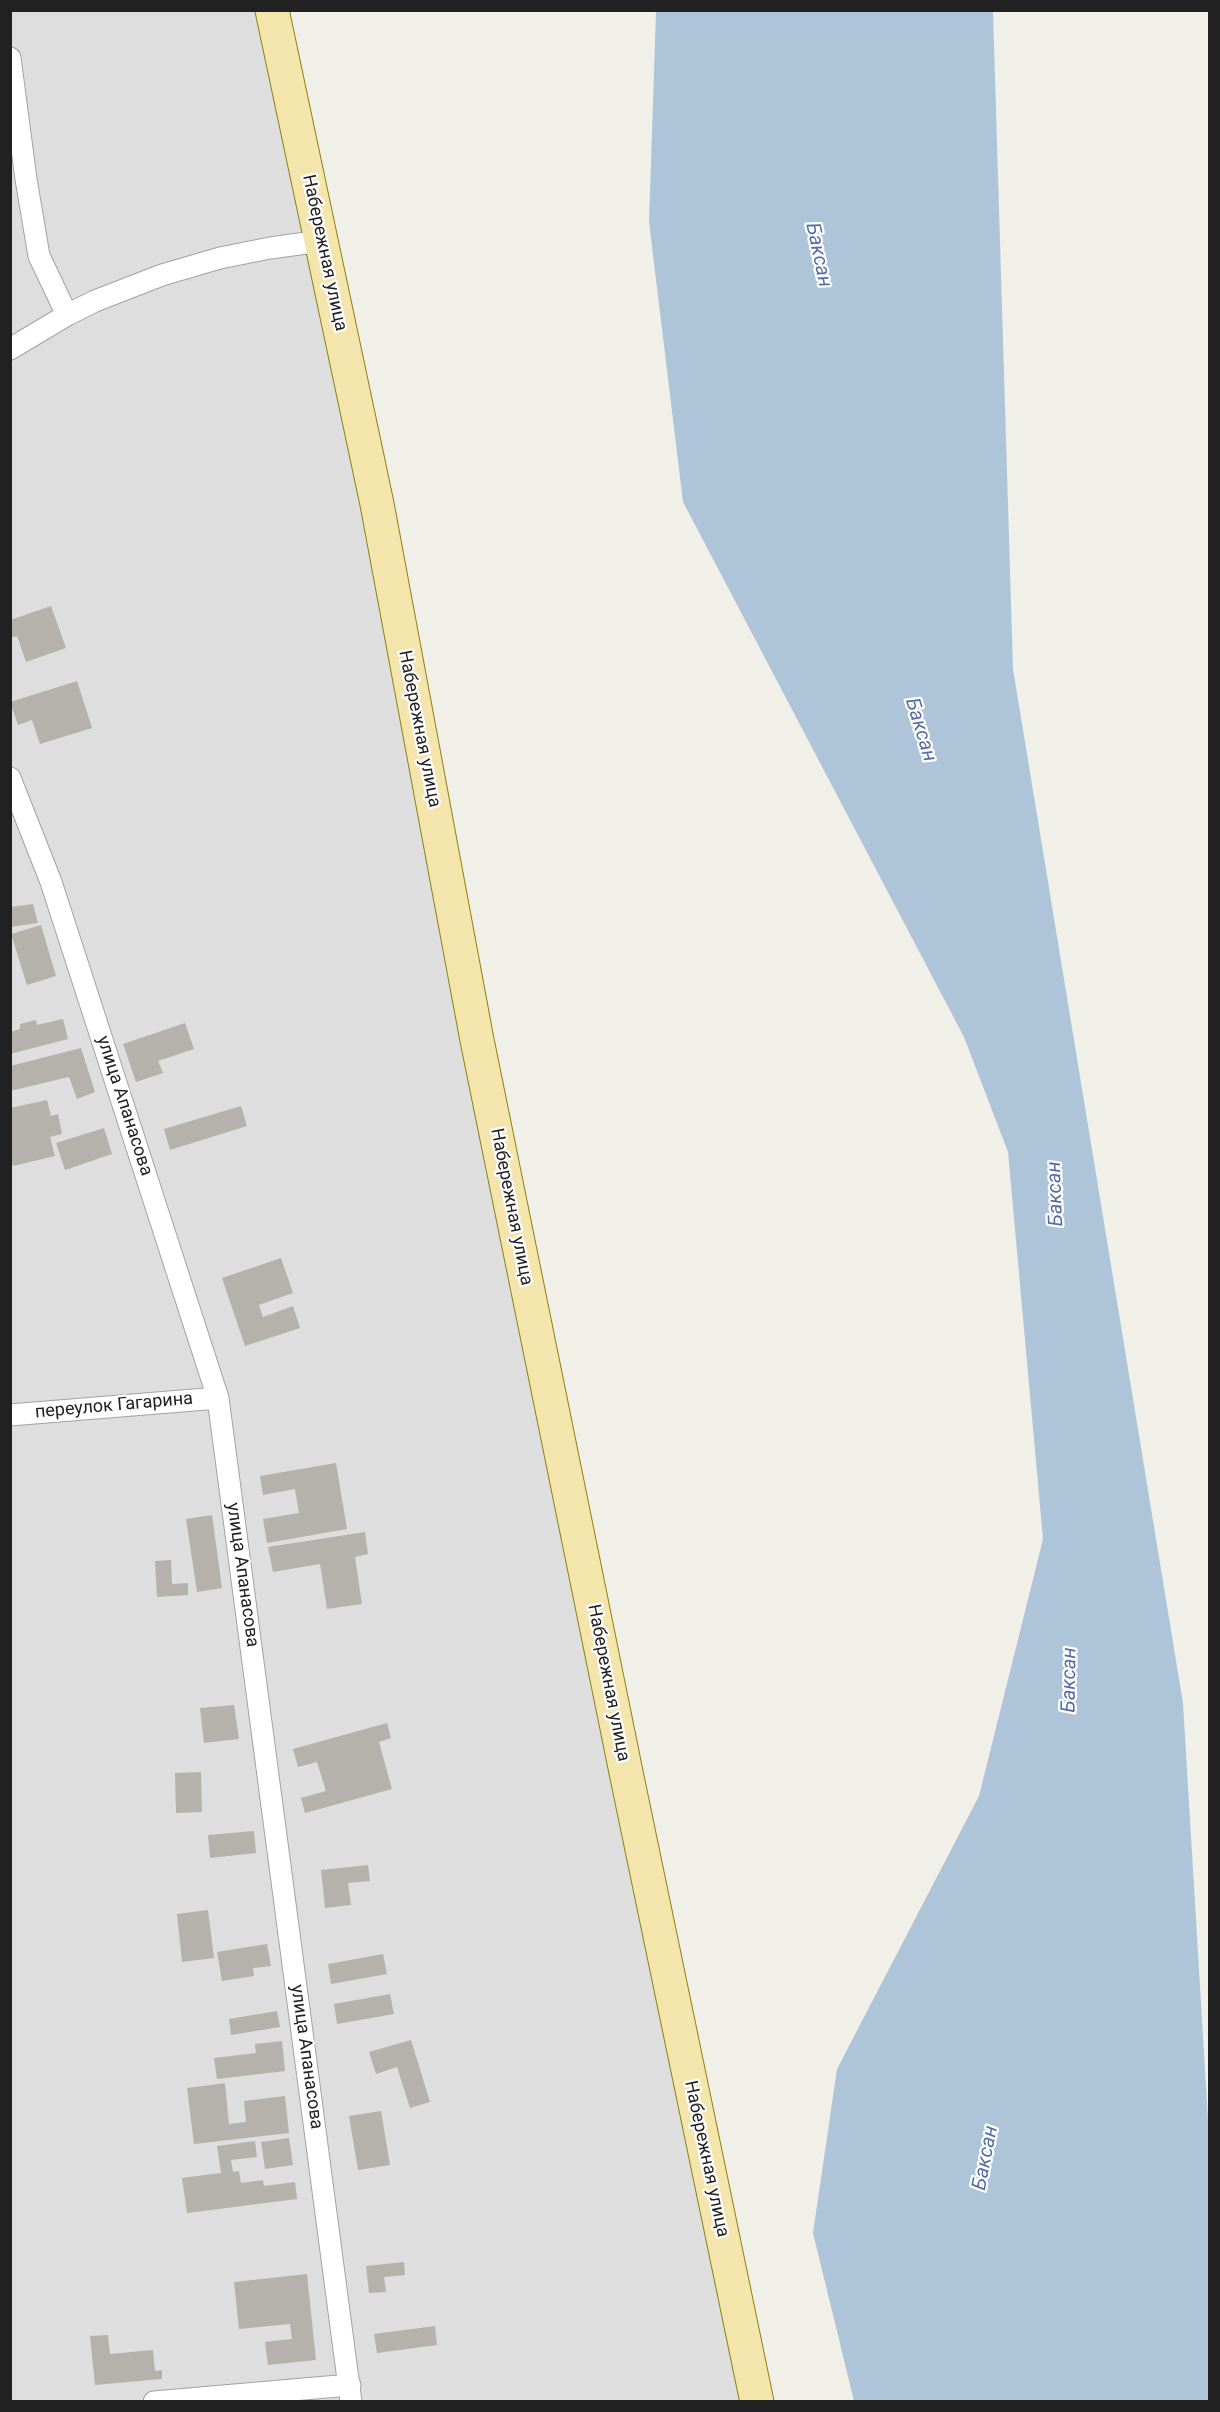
<!DOCTYPE html>
<meta charset="utf-8">
<style>
body{margin:0}
#map{position:relative;width:1220px;height:2412px;overflow:hidden;background:#f0f0e9;font-family:Roboto,sans-serif}
canvas{display:block}
.frame{position:absolute;inset:0;border:12px solid #212121;pointer-events:none}
</style>
<div id="map">
<canvas width="1220" height="2412"></canvas>
<div class="frame"></div>
</div>
<script>
const g = document.querySelector('canvas').getContext('2d');
g.lineJoin = 'round';
function fillPath(path, color) { g.fillStyle = color; g.fill(path, 'evenodd'); }
const toPath = rows => new Path2D(rows.map(r => 'M' + r).join(''));
function trace(path, color, width, dash) { g.strokeStyle = color; g.lineWidth = width; g.lineCap = dash ? 'butt' : 'round'; g.setLineDash(dash || []); g.stroke(path); }
function drawText(font, color, halo, rows, align = 'center') {
  g.font = font + ' Roboto,sans-serif'; g.lineWidth = 4.5; g.setLineDash([]); g.textBaseline = 'middle'; g.strokeStyle = halo; g.fillStyle = color; for (const [text, x, y, turn = 0] of rows) {
    g.save(); g.translate(x, y); g.rotate((+turn || 0) * Math.PI / 180); g.textAlign = isNaN(turn) ? turn : align; if (halo) g.strokeText(text, 0, 0); g.fillText(text, 0, 0); g.restore();
  }
}
fillPath(toPath([
 [11,11,272,11,757,2401,11,2401]
]), '#dfdede');
fillPath(toPath([
 [656,11,993,11,1013,669,1183,1703,1209,2136,1209,2401,854,2401,813,2233,837,2069,979,1796,1043,1539,1008,1152,964,1037,683,502,649,222]
]), '#aec5d9');
fillPath(toPath([
 [51,606,66,648,26,662,17,636,10,638,10,620],
 [77,681,92,728,40,744,32,720,18,725,10,702],
 [33,904,38,923,10,927,10,907],
 [41,925,56,976,27,985,11,934],
 [63,1019,68,1039,10,1054,10,1032,20,1029,20,1024,36,1020,37,1025],
 [185,1023,194,1049,158,1061,163,1073,136,1082,123,1044],
 [81,1048,95,1092,77,1099,69,1077,10,1091,10,1066],
 [47,1100,51,1116,58,1114,62,1134,50,1137,55,1156,13,1166,10,1157,10,1108],
 [241,1106,247,1126,170,1150,164,1129],
 [104,1128,112,1154,65,1170,56,1143],
 [281,1258,293,1293,259,1305,263,1317,293,1306,300,1328,245,1346,222,1278],
 [336,1463,347,1529,267,1543,263,1519,299,1513,295,1489,263,1495,260,1476],
 [212,1515,222,1588,197,1592,186,1519],
 [365,1532,368,1554,355,1557,362,1604,327,1609,320,1564,273,1572,268,1547],
 [171,1560,172,1584,188,1583,188,1595,157,1597,155,1561],
 [234,1705,239,1739,204,1743,200,1708],
 [387,1723,391,1738,379,1742,392,1789,305,1813,301,1798,326,1791,317,1762,298,1767,293,1749],
 [201,1772,202,1812,176,1813,175,1773],
 [254,1831,256,1853,210,1858,208,1835],
 [368,1865,370,1881,348,1883,351,1905,325,1908,321,1870],
 [208,1910,214,1958,182,1962,177,1914],
 [267,1944,271,1966,253,1968,254,1976,222,1981,217,1952],
 [383,1954,387,1974,331,1984,328,1964],
 [390,1994,394,2014,337,2024,334,2004],
 [277,2011,280,2027,231,2035,229,2019],
 [411,2040,430,2102,410,2108,397,2067,376,2074,369,2052],
 [282,2041,285,2071,217,2079,214,2058,256,2053,255,2044],
 [225,2083,229,2124,246,2122,244,2101,285,2096,289,2133,194,2144,187,2088],
 [381,2111,390,2165,358,2170,349,2116],
 [289,2138,293,2165,265,2169,261,2142],
 [255,2141,257,2157,231,2160,233,2172,239,2171,241,2183,263,2180,264,2186,295,2182,297,2199,187,2213,182,2178,221,2173,217,2146],
 [404,2262,405,2275,384,2277,386,2292,369,2293,366,2266],
 [307,2274,316,2360,268,2365,265,2342,292,2339,290,2324,239,2329,234,2282],
 [435,2326,437,2345,377,2353,374,2334],
 [108,2335,110,2354,153,2350,155,2371,162,2370,162,2379,95,2385,90,2336]
]), '#b5b2ab');
const street = toPath([
 [10,58,26,179,39,256,67,315],
 [10,349,67,315,95,301,162,275,220,258,270,248,321,241],
 [10,778,51,882,218,1398,351,2402],
 [10,1415,218,1398],
 [154,2402,350,2385]
]);
const primary = toPath([
 [272,10,377,504,477,1040,627,1777,757,2402]
]);
trace(street, '#a2a2a2', 23);
trace(primary, '#8e8210', 35);
trace(street, '#fff', 21);
trace(primary, '#f3e5ab', 33);
drawText('18px', '#212121', '#fff', [
 ["Набережная улица",324,253,78],
 ["Набережная улица",419,729,79],
 ["улица Апанасова",124,1106,72],
 ["Набережная улица",511,1207,79],
 ["переулок Гагарина",114,1406,-5],
 ["улица Апанасова",242,1575,82],
 ["Набережная улица",608,1683,79],
 ["улица Апанасова",306,2057,82],
 ["Набережная улица",706,2159,78]
]);
drawText('italic 20px', '#566ca8', '#fff', [
 ["Баксан",818,255,78],
 ["Баксан",920,730,73],
 ["Баксан",1056,1194,-92],
 ["Баксан",1070,1680,-89],
 ["Баксан",986,2158,-79]
]);
</script>
